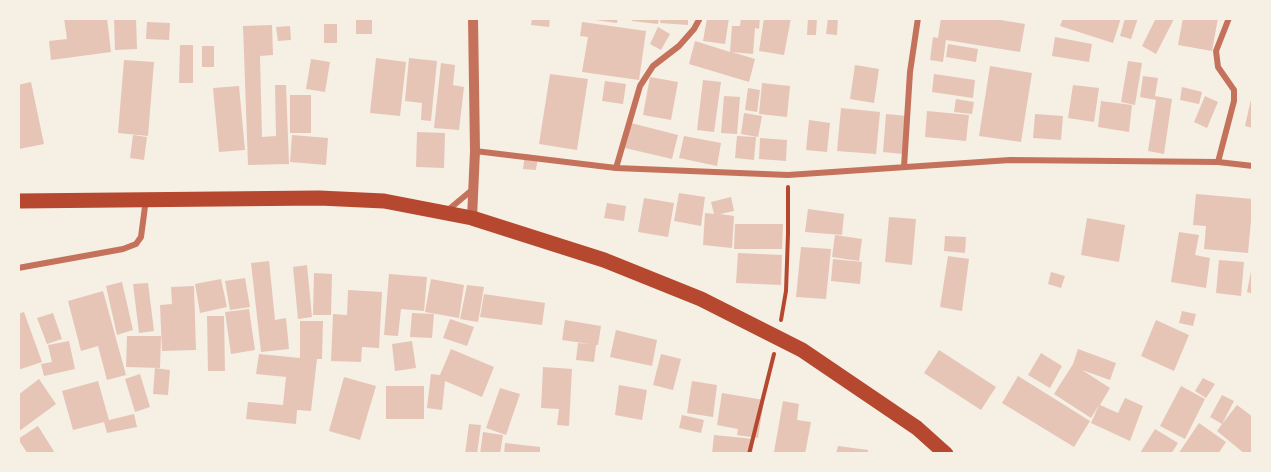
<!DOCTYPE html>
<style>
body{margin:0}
#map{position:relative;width:1271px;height:472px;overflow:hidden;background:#f6efe4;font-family:Rubik,sans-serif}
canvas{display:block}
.frame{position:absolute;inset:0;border:20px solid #f6efe4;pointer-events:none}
</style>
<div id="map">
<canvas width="1271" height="472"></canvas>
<div class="frame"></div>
</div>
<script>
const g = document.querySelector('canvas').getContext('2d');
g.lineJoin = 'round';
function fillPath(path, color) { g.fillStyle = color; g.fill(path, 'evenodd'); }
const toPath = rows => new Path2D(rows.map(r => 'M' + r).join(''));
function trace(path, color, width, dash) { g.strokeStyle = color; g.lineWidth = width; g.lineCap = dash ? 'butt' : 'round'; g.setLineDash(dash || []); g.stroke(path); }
fillPath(toPath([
 [64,18,107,18,111,52,51,60,49,41,67,39],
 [114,18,136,18,137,49,115,50],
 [356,18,372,18,372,34,356,34],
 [532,18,550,18,549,27,531,25],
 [595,18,618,18,617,23,595,20],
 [632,18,659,18,658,24,632,21],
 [661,18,688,18,688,25,660,23],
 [707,18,729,18,725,44,703,41],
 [741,18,760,18,759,29,755,28,753,54,732,52,755,59,749,82,689,64,695,41,730,52,732,26,740,26],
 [764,18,791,18,784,55,759,51],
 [808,18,817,18,816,35,807,35],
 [828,18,838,18,837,35,826,34],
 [941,18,988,18,1025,24,1020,52,946,40,943,62,930,60,933,37,938,38],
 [1063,18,1121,18,1113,43,1060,26],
 [1125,18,1138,18,1131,39,1120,36],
 [1156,18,1174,19,1156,54,1142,46],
 [1183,18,1218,18,1212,51,1178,45],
 [147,22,170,23,169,40,146,39],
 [582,22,646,31,639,80,582,72,588,37,580,36],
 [324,24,337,24,337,43,324,43],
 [272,25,273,55,260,56,262,137,276,136,275,85,286,85,289,164,248,165,243,26],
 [290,26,291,40,278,41,276,27],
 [658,27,670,34,661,50,650,44],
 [1055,37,1092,44,1089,62,1052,56],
 [948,44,978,49,976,62,946,57],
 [180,45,193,45,193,83,179,83],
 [202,46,214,46,214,67,202,67],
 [376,58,406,62,400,116,370,113],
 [409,58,437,61,431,121,421,120,422,103,405,101],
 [311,59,330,62,325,92,306,89],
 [124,60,154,62,148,136,118,133],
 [1128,61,1142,63,1135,105,1121,102],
 [441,63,455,65,453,85,464,87,459,130,434,128],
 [855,65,879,69,874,103,850,99],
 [990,66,1032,73,1021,142,979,136],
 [550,74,588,79,577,150,539,144],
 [934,74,975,80,973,98,932,92],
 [1143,76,1158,78,1155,96,1172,99,1164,154,1148,151,1156,100,1140,97],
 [650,77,678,82,671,120,643,115],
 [703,80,721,82,714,132,697,130],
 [605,81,626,84,623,104,602,101],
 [31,82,44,144,19,149,18,142,18,85],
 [762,83,790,86,787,117,759,114],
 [1073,85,1099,88,1094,122,1068,118],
 [239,86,245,150,219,152,213,88],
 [1182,87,1202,92,1199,104,1180,100],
 [748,88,760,90,757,112,745,110],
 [290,95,311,95,311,133,290,133],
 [1252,95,1253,95,1253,128,1245,126],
 [724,96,740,97,737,134,721,133],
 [1205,96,1218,102,1207,128,1194,122],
 [956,99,974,102,972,114,954,112],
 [1101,101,1132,105,1129,132,1098,127],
 [841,108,880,112,876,154,837,151],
 [927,111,969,115,966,141,925,137],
 [744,113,762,116,758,137,741,134],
 [886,114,907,116,903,154,883,152],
 [1035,114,1063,116,1061,140,1033,138],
 [809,120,830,123,827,152,806,150],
 [631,123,678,135,672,159,625,148],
 [417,132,445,133,444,168,416,167],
 [133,135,147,137,144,160,130,158],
 [292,135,328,138,326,165,290,162],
 [684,136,721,143,717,166,679,158],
 [737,136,756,137,754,160,735,158],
 [760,138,787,140,786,161,759,159],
 [525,154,538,156,536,170,523,169],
 [679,193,705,197,701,226,674,221],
 [1196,194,1253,199,1248,253,1204,249,1206,226,1193,225],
 [731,197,734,211,720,214,734,216,732,248,703,245,705,213,714,214,711,202],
 [644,198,674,203,668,237,638,232],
 [607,203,626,206,624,221,604,218],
 [808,209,844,214,842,235,805,232],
 [889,217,916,219,912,265,885,262],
 [1087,218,1125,225,1119,262,1081,255],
 [735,224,783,224,782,249,734,249],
 [1179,232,1199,235,1195,255,1210,258,1206,288,1171,282],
 [835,235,862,239,859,261,832,257],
 [945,236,966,237,965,253,944,251],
 [801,247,831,249,826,299,796,297],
 [738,253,782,255,781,285,736,283],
 [948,256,969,259,962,311,940,307],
 [833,259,862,262,860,284,831,281],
 [1219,260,1244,262,1241,296,1216,293],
 [269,261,275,320,286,318,289,349,261,352,251,263],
 [307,265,312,317,298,319,293,267],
 [1252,266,1253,267,1253,294,1247,292],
 [1051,272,1065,276,1061,288,1048,284],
 [314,273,332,274,331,315,313,315],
 [389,274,427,277,424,311,401,309,398,336,384,335],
 [245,278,250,307,230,310,225,281],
 [221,279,227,307,200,313,195,284],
 [431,279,464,285,459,318,425,312],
 [122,282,133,330,117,335,106,286],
 [148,283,154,331,139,333,133,284],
 [467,285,484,287,478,322,460,319],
 [194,286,196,350,162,351,160,305,172,304,171,287],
 [348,290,382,292,379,348,362,347,361,362,331,361,333,314,347,315],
 [103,291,126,375,107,380,98,346,81,351,68,301],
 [484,294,545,303,542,325,480,317],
 [249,309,255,350,231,354,225,312],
 [1182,311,1196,314,1193,326,1179,323],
 [24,312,42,362,18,370,18,314],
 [53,313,62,339,47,344,37,318],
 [412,313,434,314,432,338,410,337],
 [207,316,224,316,225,371,208,371],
 [450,319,474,327,467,346,443,338],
 [565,320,601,326,598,345,596,345,594,362,576,360,578,343,590,344,562,340],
 [1156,320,1189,335,1174,371,1141,356],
 [300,321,323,321,322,359,317,359,311,411,297,410,296,424,246,419,248,402,283,405,286,377,256,374,259,354,300,358],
 [616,330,657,340,652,366,610,357],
 [127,336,161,336,160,368,126,367],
 [69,341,75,369,44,376,41,364,52,362,48,345],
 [412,341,416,368,395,371,392,344],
 [451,349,494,367,482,397,445,381,442,410,427,408,431,374,440,375],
 [1078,349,1116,363,1110,380,1082,370,1110,388,1100,405,1118,413,1125,398,1143,406,1130,441,1091,423,1099,405,1091,418,1054,394,1073,364],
 [939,350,996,387,981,410,924,373],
 [1041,353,1062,366,1050,388,1028,375],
 [661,354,681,359,673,390,653,385],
 [543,367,572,369,569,426,557,425,559,409,541,408],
 [155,368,170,370,168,395,153,394],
 [140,374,150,407,135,412,125,379],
 [1018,376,1090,421,1074,447,1002,403],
 [344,377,376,386,360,440,329,431],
 [1203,378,1215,384,1206,398,1195,391],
 [39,379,56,404,18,432,18,395],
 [98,381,109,420,134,414,137,427,107,433,104,422,73,430,62,391],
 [692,381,717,385,713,417,687,413],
 [619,385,647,390,642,420,615,415],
 [386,386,424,386,424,419,386,419],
 [1181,386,1205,399,1185,439,1160,426],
 [500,388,520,394,506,435,486,428],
 [722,393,764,400,758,438,737,435,738,429,717,425],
 [1222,395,1234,401,1222,424,1237,405,1253,417,1253,454,1245,454,1217,431,1222,424,1210,417],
 [783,401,799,404,797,420,811,422,805,454,788,454,774,452],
 [682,415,704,420,701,433,679,428],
 [1199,423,1226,442,1218,454,1178,454],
 [469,424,481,425,477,454,465,454],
 [38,426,55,453,54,454,28,454,18,439],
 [1155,429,1178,443,1171,454,1140,453],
 [483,432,503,435,500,454,480,454],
 [714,435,754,439,752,454,712,454],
 [505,443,540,447,540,454,504,454],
 [838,446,868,450,868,454,836,454]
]), '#e6c5b7');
trace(toPath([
 [781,320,786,291,788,234,788,187],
 [749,454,774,354]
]), '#b5482f', 4);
trace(toPath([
 [475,151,616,168,788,175,1010,160,1218,162,1253,166],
 [1218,162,1234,101,1234,90,1218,67,1216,51,1229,18],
 [904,167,910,72,918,18],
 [616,168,640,86,653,66,679,46,694,29,700,18],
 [448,210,472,190],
 [18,268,123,249,136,244,141,237,146,199]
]), '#c5725c', 6);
trace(toPath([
 [472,218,475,151,473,18]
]), '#c5725c', 10);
trace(toPath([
 [18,201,319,198,384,201,472,218,604,260,701,299,802,350,917,428,946,454]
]), '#b5482f', 15);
</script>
